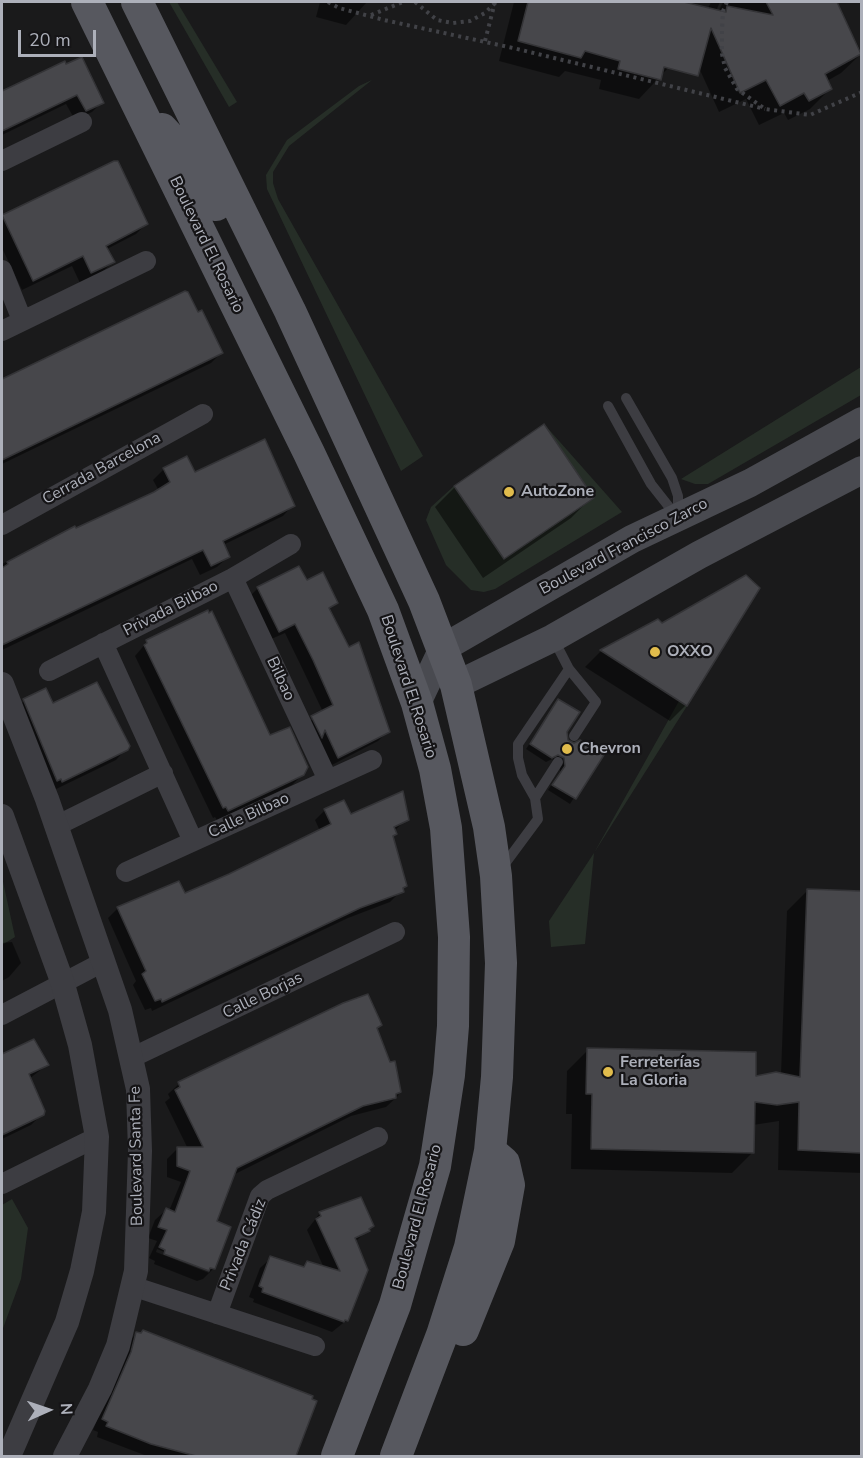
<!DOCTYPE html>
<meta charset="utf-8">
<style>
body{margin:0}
#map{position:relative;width:863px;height:1458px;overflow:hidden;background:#1a1a1b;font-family:"Nunito Sans",sans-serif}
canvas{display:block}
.frame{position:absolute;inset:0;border:3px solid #adb0ba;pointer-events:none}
.north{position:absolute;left:18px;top:1380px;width:60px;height:60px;-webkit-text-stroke:4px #151416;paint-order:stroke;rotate:87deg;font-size:16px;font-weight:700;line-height:24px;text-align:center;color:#adb0ba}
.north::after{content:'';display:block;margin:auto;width:21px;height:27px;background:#adb0ba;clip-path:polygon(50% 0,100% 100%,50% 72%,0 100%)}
.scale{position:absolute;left:18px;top:30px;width:78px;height:27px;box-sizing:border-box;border:3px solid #adb0ba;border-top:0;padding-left:8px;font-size:18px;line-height:21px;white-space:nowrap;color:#adb0ba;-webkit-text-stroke:4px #151416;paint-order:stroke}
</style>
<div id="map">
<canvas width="863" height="1458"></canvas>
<div class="frame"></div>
<div class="north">N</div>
<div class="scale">20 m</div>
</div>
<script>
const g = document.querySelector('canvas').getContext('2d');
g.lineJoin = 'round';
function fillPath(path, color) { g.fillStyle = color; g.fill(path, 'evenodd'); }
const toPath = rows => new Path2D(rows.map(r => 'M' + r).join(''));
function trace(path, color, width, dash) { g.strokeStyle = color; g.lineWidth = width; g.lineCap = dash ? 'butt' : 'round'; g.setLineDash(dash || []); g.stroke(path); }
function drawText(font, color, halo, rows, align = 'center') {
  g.font = font + ' "Nunito Sans",sans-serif'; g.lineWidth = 4.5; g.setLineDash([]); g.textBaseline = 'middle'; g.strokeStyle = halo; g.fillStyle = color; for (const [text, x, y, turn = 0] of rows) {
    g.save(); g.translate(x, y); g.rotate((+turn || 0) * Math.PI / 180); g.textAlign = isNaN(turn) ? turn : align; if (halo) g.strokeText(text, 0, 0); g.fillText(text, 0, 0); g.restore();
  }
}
fillPath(toPath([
 [169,2,177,2,237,102,229,107],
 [372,80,289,146,273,172,273,183,278,199,423,456,401,471,267,189,266,175,287,140,359,86],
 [861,367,861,395,708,484,695,484,681,479],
 [544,424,622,512,495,589,484,592,471,590,446,565,426,520,431,507,454,486,504,559,594,498],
 [679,701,687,706,594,853,585,944,551,947,549,921,594,853],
 [2,877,15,937,2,945],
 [12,1199,28,1228,21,1279,2,1331,2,1205]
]), '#262e27');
fillPath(toPath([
 [320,2,367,2,346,25,316,17],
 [514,2,685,2,668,68,639,99,599,89,601,80,565,71,559,77,499,61],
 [711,2,720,2,706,33,708,34,723,2,835,2,862,53,841,73,827,81,830,89,810,109,788,120,784,113,759,125,746,99,719,112,690,48],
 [64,63,102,102,92,112,75,120,66,104,2,135,2,93],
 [115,162,146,224,136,234,107,249,113,262,102,272,80,283,72,266,22,290,2,248,2,217],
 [185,293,221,353,211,363,2,464,2,380],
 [164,469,293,505,283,516,223,545,228,557,217,567,200,575,192,559,2,650,2,564,74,528,75,530,159,491,153,480],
 [455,487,592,497,571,518,483,578,435,507],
 [306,582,336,603,328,610,388,731,378,741,328,767,302,727,323,712,303,670,285,633,269,640,248,598,258,588],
 [208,615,269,737,303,774,292,785,217,820,215,817,213,818,135,656,147,642],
 [658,621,686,705,670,721,585,667,601,651],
 [24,701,53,705,126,749,116,760,52,791,14,711],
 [559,701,566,741,601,755,570,804,548,790,560,772,560,763,552,759,546,762,526,749],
 [325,810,350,816,407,819,394,831,395,834,392,838,405,886,400,892,390,902,348,918,152,1011,151,1008,145,1010,133,985,136,981,108,918,118,908,184,895,320,831,315,820],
 [808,890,862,892,862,1173,778,1170,779,1121,753,1125,753,1152,732,1173,571,1169,572,1114,566,1114,567,1071,588,1050,754,1078,781,1074,787,911],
 [12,942,21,963,9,977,2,981,2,943],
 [376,1029,400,1092,397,1097,386,1107,351,1116,233,1175,216,1222,213,1269,203,1279,197,1281,154,1264,155,1261,149,1258,157,1241,148,1238,155,1220,166,1210,169,1211,181,1182,167,1177,167,1159,177,1149,188,1149,165,1102,170,1098,168,1094,179,1084],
 [157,1249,209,1270,209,1273,156,1252],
 [36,1042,47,1065,29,1079,42,1114,31,1125,2,1139,2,1057],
 [320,1213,372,1226,355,1242,347,1320,332,1332,253,1302,254,1299,249,1297,260,1268,271,1258,302,1268,307,1263,324,1268,307,1230],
 [143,1331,311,1397,310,1400,315,1402,294,1456,147,1456,97,1437,98,1432,93,1430,121,1363,126,1344,137,1333,140,1335]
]), '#0007');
const building = toPath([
 [528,2,684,2,726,12,727,6,773,15,766,2,837,2,861,54,825,74,832,89,809,101,804,93,780,106,766,80,740,93,711,28,698,76,664,67,661,80,618,69,620,61,585,51,581,58,518,41,528,2],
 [82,57,104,103,86,111,77,95,2,131,2,91,65,61,66,64,82,57],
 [114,161,118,161,148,224,106,246,115,262,91,273,83,256,33,281,2,215,114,161],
 [185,291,188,292,198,312,202,310,223,353,2,460,2,379,185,291],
 [544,424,594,498,504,559,454,486,544,424],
 [265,439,295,506,223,541,230,557,211,566,203,550,2,645,2,568,8,564,7,562,75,526,76,528,154,492,170,482,163,468,187,456,195,472,265,439],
 [299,566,307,580,323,572,338,603,329,608,349,647,359,642,390,732,338,758,325,730,322,738,311,716,333,705,313,660,295,624,279,632,257,587,299,566],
 [746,575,760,588,687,706,600,650,658,619,662,623,746,575],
 [208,610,209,613,212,611,270,735,290,727,308,767,304,775,228,811,226,807,223,808,144,645,147,643,146,640,208,610],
 [97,682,130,746,128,750,62,782,61,779,57,781,23,699,46,688,53,703,97,682],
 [558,699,580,712,567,732,568,740,574,743,580,740,604,755,576,799,552,785,565,766,564,758,558,755,552,758,530,744,558,699],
 [403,791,409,820,394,827,397,834,393,836,407,886,403,888,404,892,360,908,162,1002,161,999,155,1001,142,974,146,971,117,907,179,881,185,893,229,874,331,824,324,809,344,800,351,814,403,791],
 [807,889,861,891,861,1153,798,1150,799,1102,777,1105,755,1102,754,1153,591,1149,592,1094,586,1094,587,1048,756,1052,756,1076,776,1072,800,1077,807,889],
 [368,994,382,1025,377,1028,390,1062,395,1061,401,1092,396,1094,396,1098,363,1106,237,1168,217,1221,231,1227,215,1269,210,1268,209,1271,164,1254,165,1250,159,1247,167,1230,158,1227,166,1208,175,1212,190,1171,177,1166,177,1147,203,1147,175,1090,180,1087,178,1082,343,1003,368,994],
 [34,1039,49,1065,29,1074,45,1111,44,1115,2,1135,2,1054,34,1039],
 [361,1197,374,1226,369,1229,370,1231,355,1238,368,1270,348,1321,345,1320,344,1322,262,1292,263,1288,259,1286,270,1256,304,1267,307,1261,340,1271,316,1219,321,1216,319,1212,361,1197],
 [143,1330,313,1396,312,1399,317,1401,296,1456,196,1456,151,1444,106,1426,108,1422,102,1419,131,1352,136,1332,141,1333,143,1330]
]);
fillPath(building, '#47474b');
trace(building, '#343437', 1.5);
trace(toPath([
 [328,2,339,8,384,20,513,48,765,109],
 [415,2,437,20,453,23,470,21,485,13,496,2],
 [727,2,723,11,722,30,722,54,725,68,737,89,765,109,810,115,862,92],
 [371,15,403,2],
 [485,41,495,2]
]), '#414247', 4, [3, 4.5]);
trace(toPath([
 [626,398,672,478,678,496,678,515],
 [608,406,651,484,677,517],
 [569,669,596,702,574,736],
 [535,798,558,762],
 [501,869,538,819,535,798,522,775,518,758,518,744,569,669,553,638]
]), '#3d3d42', 10);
trace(toPath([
 [2,161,82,122],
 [2,270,22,320],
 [2,331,146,261],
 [2,525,203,414],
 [233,578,328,780],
 [103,643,193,841],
 [49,671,233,578,291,544],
 [56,826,163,773],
 [126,872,372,760],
 [2,1015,103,962],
 [131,1058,395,932],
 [2,1184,97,1137],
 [132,1286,315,1346],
 [217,1314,260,1196,267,1190,378,1137]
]), '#3d3d42', 20);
trace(toPath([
 [2,684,47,799,120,1010,138,1089,140,1151,136,1271,118,1346,100,1389,65,1456],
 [2,816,62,981,80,1045,97,1137,94,1212,82,1271,67,1322,9,1456]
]), '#3d3d42', 24);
trace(toPath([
 [456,685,553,638,699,555,862,470],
 [417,703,443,648,632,539,750,483,862,421]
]), '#494a50', 28);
trace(toPath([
 [87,2,309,453,383,610,417,703,435,769,446,828,454,937,453,1026,449,1075,435,1166,395,1305,337,1456],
 [137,2,290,311,424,601,456,685,489,827,496,876,501,963,497,1077,490,1151,470,1247,442,1335,396,1456],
 [162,129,186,155,216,205],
 [463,1330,499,1241,509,1185,504,1163,490,1151]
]), '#57585f', 32);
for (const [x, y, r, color] of [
 [509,492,6,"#e1bc4c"],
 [655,652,6,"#e1bc4c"],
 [567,749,6,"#e1bc4c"],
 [608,1072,6,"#e1bc4c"]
]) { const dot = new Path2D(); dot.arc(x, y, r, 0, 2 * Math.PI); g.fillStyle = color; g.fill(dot); trace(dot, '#151416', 2); }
drawText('16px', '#adb0ba', '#151416', [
 ["Boulevard El Rosario",206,245,64],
 ["Cerrada Barcelona",102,469,-29],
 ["Boulevard Francisco Zarco",624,547,-28],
 ["Privada Bilbao",171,609,-27],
 ["Bilbao",280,679,65],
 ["Boulevard El Rosario",408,687,72],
 ["Calle Bilbao",249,816,-25],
 ["Calle Borjas",263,996,-26],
 ["Boulevard Santa Fe",137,1156,-91],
 ["Boulevard El Rosario",418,1217,-75],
 ["Privada Cádiz",244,1245,-68]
]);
drawText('bold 16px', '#adb0ba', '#151416', [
 ["AutoZone",521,492],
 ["OXXO",667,652],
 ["Chevron",579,749],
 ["Ferreterías",620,1063],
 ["La Gloria",620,1081]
], 'left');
</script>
